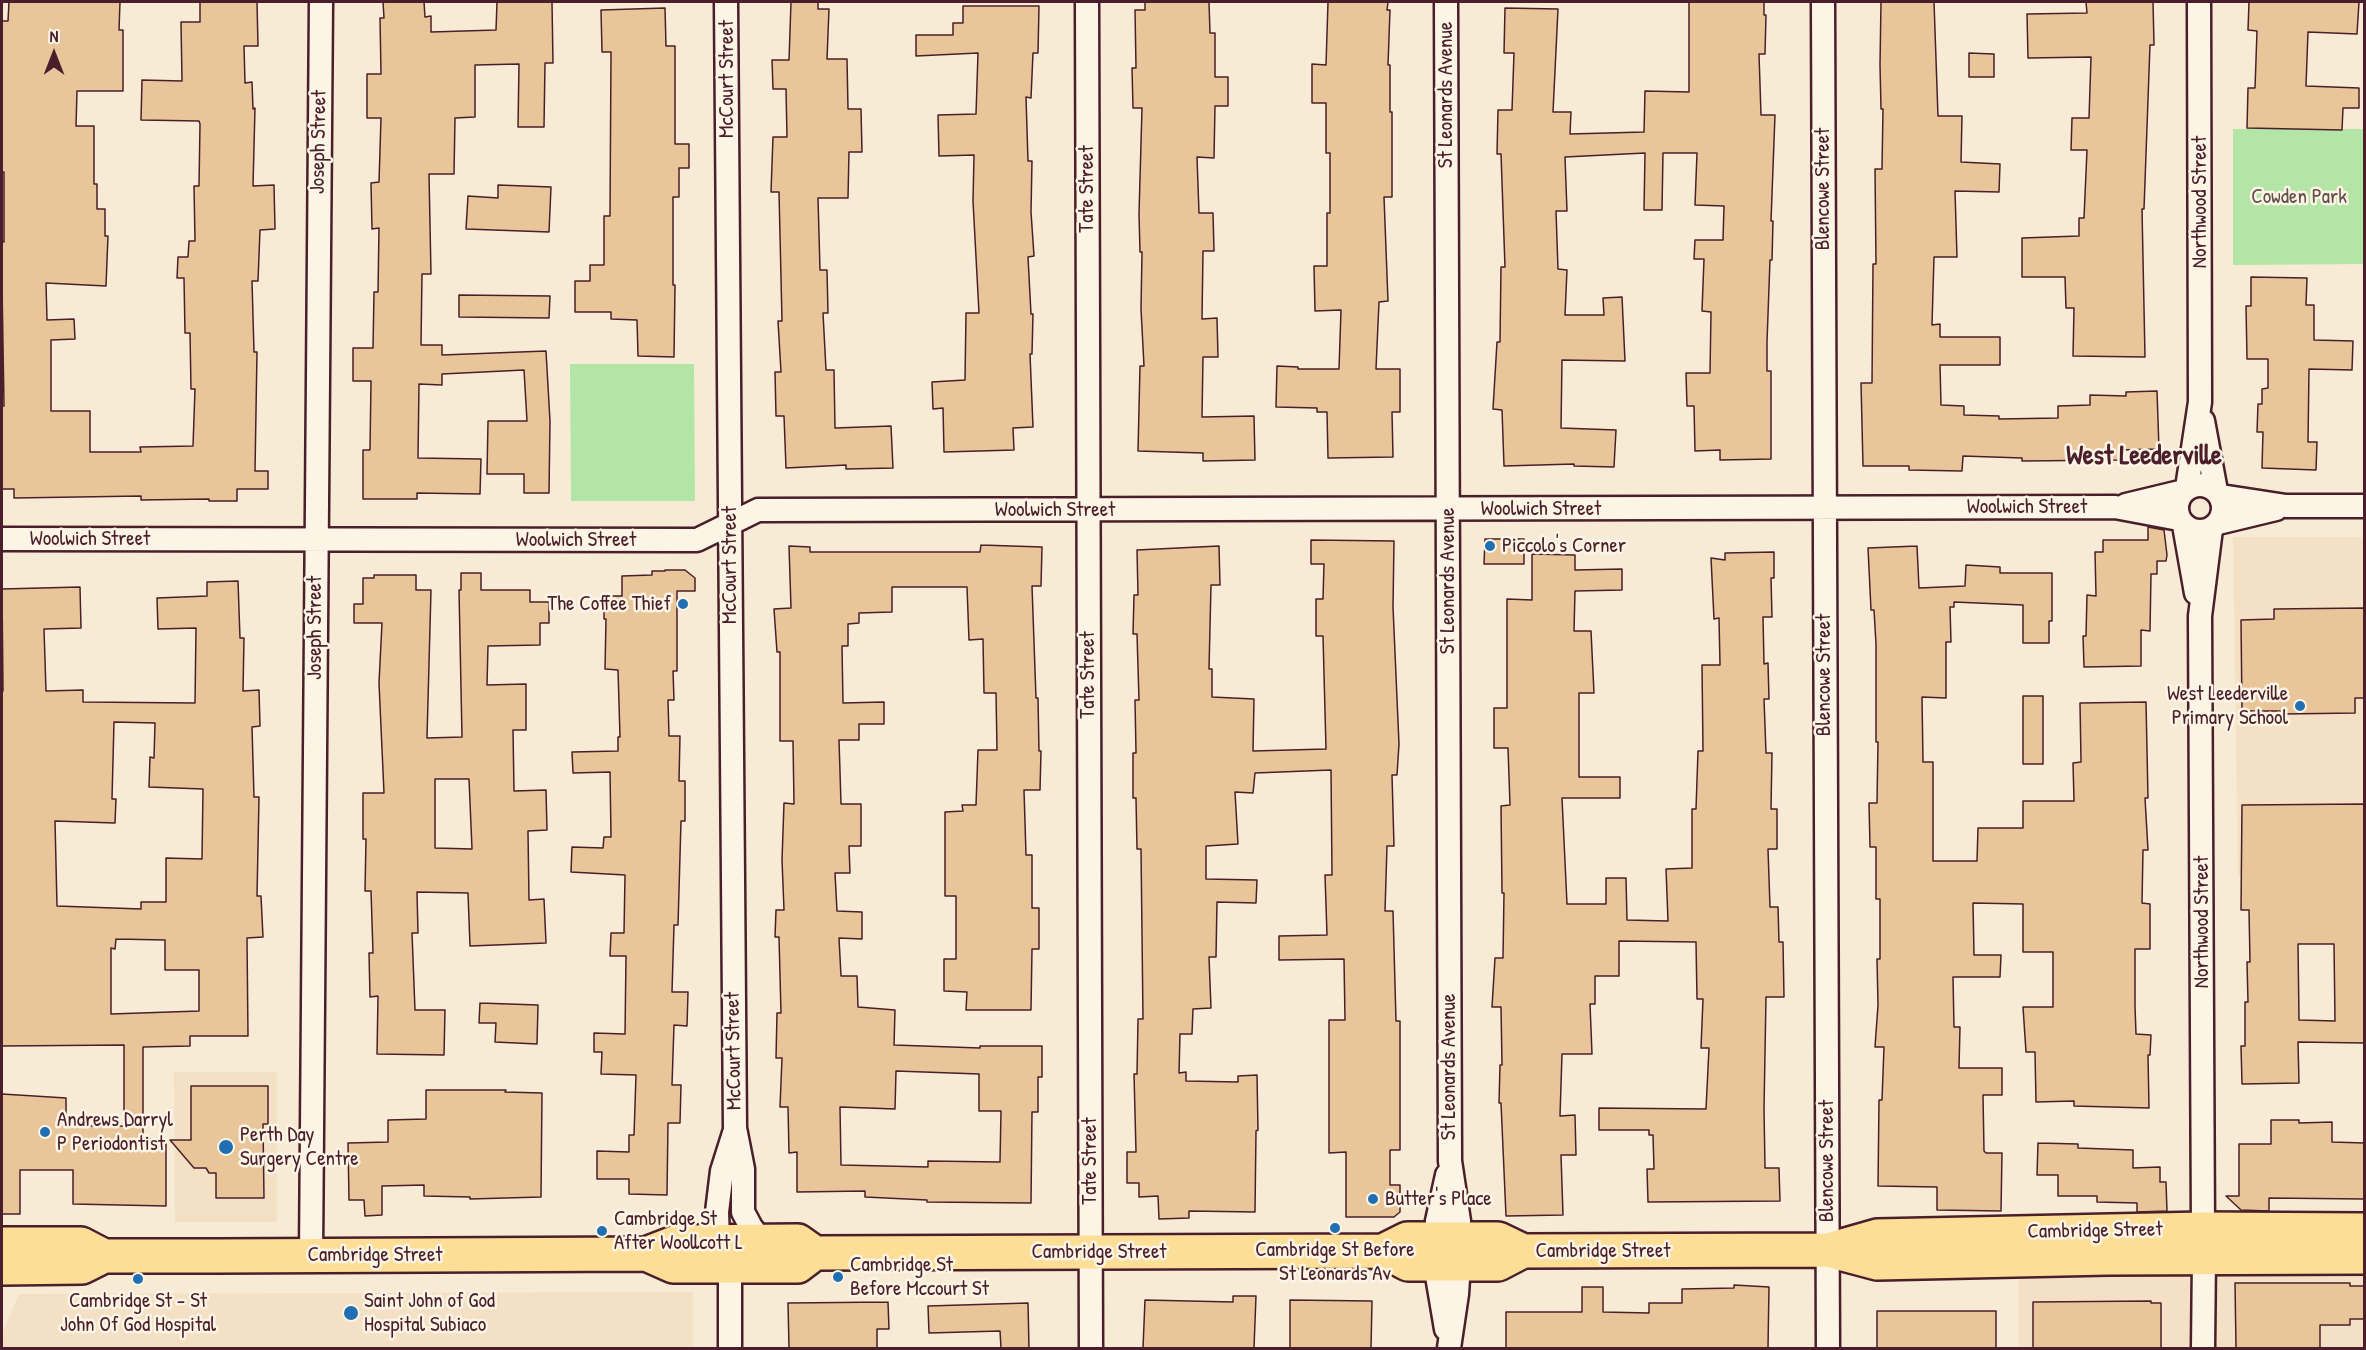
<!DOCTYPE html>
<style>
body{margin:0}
#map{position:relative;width:2366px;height:1350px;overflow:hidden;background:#f8ebd6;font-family:"Patrick Hand",sans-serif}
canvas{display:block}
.frame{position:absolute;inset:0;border:3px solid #4a1f2b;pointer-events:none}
.north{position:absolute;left:24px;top:24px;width:60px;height:60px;-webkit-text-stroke:4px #fcf5e5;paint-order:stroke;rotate:0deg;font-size:16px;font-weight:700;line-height:24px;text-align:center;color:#4a1f2b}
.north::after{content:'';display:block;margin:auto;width:21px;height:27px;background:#4a1f2b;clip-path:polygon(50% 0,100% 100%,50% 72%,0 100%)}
</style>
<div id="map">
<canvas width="2366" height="1350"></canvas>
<div class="frame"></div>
<div class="north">N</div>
</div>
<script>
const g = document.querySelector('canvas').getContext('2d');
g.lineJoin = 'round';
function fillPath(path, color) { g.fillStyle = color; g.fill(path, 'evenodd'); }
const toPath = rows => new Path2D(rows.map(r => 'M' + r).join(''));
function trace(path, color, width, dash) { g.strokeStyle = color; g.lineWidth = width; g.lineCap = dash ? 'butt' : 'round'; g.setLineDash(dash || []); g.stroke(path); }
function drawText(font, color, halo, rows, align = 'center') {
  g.font = font + ' "Patrick Hand",sans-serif'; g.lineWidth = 5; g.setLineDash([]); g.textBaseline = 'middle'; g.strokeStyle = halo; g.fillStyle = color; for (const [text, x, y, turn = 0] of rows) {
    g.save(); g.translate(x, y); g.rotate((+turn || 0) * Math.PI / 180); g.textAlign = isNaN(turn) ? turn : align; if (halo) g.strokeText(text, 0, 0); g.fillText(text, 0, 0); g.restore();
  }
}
fillPath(toPath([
 [2233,537,2364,537,2364,876,2238,875],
 [174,1072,277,1072,277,1222,175,1222],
 [2018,1246,2364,1259,2364,1348,2019,1348],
 [693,1292,693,1348,2,1348,2,1333,19,1294]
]), '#f4e0c4');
fillPath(toPath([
 [2233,129,2364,129,2364,264,2233,265],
 [570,364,694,364,695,501,571,501]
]), '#b3e5a6');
const building = toPath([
 [9,2,120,2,119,30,123,30,123,91,77,91,76,126,94,126,94,184,97,184,97,209,105,209,105,236,108,236,106,286,46,283,47,320,74,319,75,339,51,340,51,411,90,411,90,452,141,452,140,447,193,446,195,389,191,389,190,333,185,333,184,278,177,278,178,257,188,257,189,241,195,241,194,186,199,186,200,124,199,121,141,120,142,80,182,81,181,22,200,22,200,2,257,2,258,46,244,46,245,83,252,82,253,109,255,108,253,186,274,185,275,229,260,230,258,281,252,281,254,352,257,352,255,471,268,471,268,489,237,489,237,501,209,501,209,499,141,500,141,496,14,498,14,489,2,489,2,406,4,406,2,284,2,241,4,242,4,172,2,172,2,21,8,21,9,2],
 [383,2,424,2,425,17,431,16,431,32,496,30,497,2,552,2,553,63,545,63,544,127,518,127,519,64,475,65,475,117,455,118,454,174,429,174,431,274,422,274,421,345,442,345,442,355,546,351,550,421,549,493,524,493,524,474,487,474,488,421,527,421,524,370,442,374,442,385,419,384,418,458,481,459,480,494,417,493,417,499,363,499,363,450,370,450,371,381,353,381,353,348,373,348,374,292,378,292,379,228,372,229,371,183,379,182,381,118,367,118,367,74,381,74,380,18,384,18,383,2],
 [791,2,818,2,818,9,829,9,827,59,847,59,848,109,861,109,862,152,849,152,848,198,818,198,820,270,827,270,828,313,823,313,826,370,834,370,835,428,891,426,893,468,846,469,846,465,786,468,784,416,776,416,775,372,781,372,778,321,782,321,779,192,771,192,773,137,787,137,786,89,773,89,772,60,789,60,791,2],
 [1145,2,1209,2,1210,33,1215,33,1215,77,1228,77,1228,106,1215,106,1214,158,1197,157,1199,213,1213,213,1214,251,1203,251,1202,319,1217,318,1218,357,1203,357,1202,417,1254,416,1255,460,1203,461,1203,453,1138,451,1140,366,1144,366,1141,309,1142,252,1140,252,1139,214,1142,108,1133,108,1132,68,1136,68,1135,10,1145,10,1145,2],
 [1328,2,1388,2,1387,10,1390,10,1388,65,1390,65,1390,112,1392,112,1392,197,1384,197,1388,301,1379,302,1376,369,1400,369,1400,412,1392,412,1393,457,1328,458,1327,412,1317,412,1317,408,1276,407,1277,366,1298,367,1298,369,1339,369,1341,310,1315,311,1314,266,1327,266,1327,213,1330,213,1330,153,1326,153,1326,103,1312,103,1312,64,1326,65,1328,2],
 [1689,2,1764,2,1764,15,1766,15,1765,54,1759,54,1761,115,1775,115,1771,221,1773,221,1772,260,1770,260,1767,342,1767,371,1771,371,1771,459,1720,460,1720,450,1695,451,1694,406,1687,406,1686,373,1710,373,1711,312,1702,311,1704,259,1694,259,1695,240,1723,240,1724,206,1695,205,1697,153,1663,153,1662,210,1644,210,1645,153,1565,157,1567,211,1556,211,1558,269,1567,270,1565,315,1604,315,1603,298,1622,297,1625,361,1562,360,1561,428,1616,430,1614,467,1574,466,1574,464,1504,466,1502,410,1493,409,1497,342,1500,342,1501,267,1505,267,1501,154,1497,154,1498,110,1512,110,1514,53,1504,53,1505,8,1558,9,1553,112,1571,112,1570,134,1644,132,1645,91,1689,92,1689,2],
 [1881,2,1934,2,1938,116,1962,116,1961,162,2000,164,1999,192,1955,191,1957,257,1934,257,1932,325,1940,324,1940,337,2000,337,2000,365,1940,365,1941,405,1964,406,1964,415,1999,416,1999,419,2058,418,2058,406,2090,405,2090,395,2126,396,2126,392,2157,391,2159,449,2120,450,2119,460,2022,461,2022,458,1963,456,1962,471,1909,470,1909,466,1863,466,1861,383,1872,383,1873,264,1876,264,1875,169,1882,169,1883,109,1881,109,1880,65,1881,2],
 [2086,2,2153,2,2154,45,2150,45,2144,209,2142,209,2145,357,2073,356,2074,308,2066,308,2065,277,2022,277,2022,238,2079,236,2079,218,2084,218,2087,150,2071,150,2072,118,2089,118,2091,57,2028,58,2027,14,2087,13,2086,2],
 [2249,2,2359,2,2357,34,2308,32,2306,86,2359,88,2359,108,2343,108,2342,130,2247,128,2248,88,2255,88,2257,31,2248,30,2249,2],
 [963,6,1039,6,1038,53,1033,53,1031,98,1026,97,1028,161,1032,161,1031,212,1034,256,1028,257,1031,314,1033,314,1032,354,1030,354,1033,427,1013,428,1014,450,944,452,943,408,933,409,932,382,965,380,966,313,979,313,973,201,974,155,939,156,938,115,976,114,978,53,916,56,916,35,953,35,953,23,963,23,963,6],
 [665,8,666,46,675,46,675,144,689,144,689,168,679,168,679,197,673,197,673,285,675,285,674,357,638,356,637,320,611,319,611,312,575,312,575,281,590,281,590,265,604,265,604,216,610,216,611,52,602,52,601,10,665,8],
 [1969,53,1994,54,1994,77,1969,77,1969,53],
 [498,185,551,187,549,232,466,229,468,196,498,198,498,185],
 [2251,277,2307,278,2306,305,2314,305,2314,340,2353,341,2352,370,2309,369,2308,442,2317,442,2316,470,2262,468,2263,432,2257,432,2258,404,2262,404,2262,389,2268,388,2268,359,2247,359,2246,306,2251,306,2251,277],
 [459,295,550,296,549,318,459,317,459,295],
 [2148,527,2164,530,2167,555,2166,561,2157,561,2157,574,2151,574,2150,631,2141,630,2141,666,2084,667,2083,636,2086,636,2087,595,2096,596,2095,552,2103,552,2103,540,2148,540,2148,527],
 [1485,539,1524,539,1524,564,1484,564,1485,539],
 [1311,540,1394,541,1393,607,1399,744,1397,775,1392,775,1394,846,1387,846,1385,911,1393,911,1396,1021,1400,1021,1400,1150,1390,1150,1390,1185,1400,1185,1400,1212,1394,1217,1346,1217,1346,1152,1329,1153,1329,1020,1345,1020,1344,959,1279,960,1279,936,1327,935,1325,875,1332,875,1331,770,1255,773,1253,793,1235,792,1238,844,1206,846,1206,879,1257,880,1256,903,1217,902,1216,957,1209,957,1211,1008,1193,1009,1192,1034,1180,1034,1179,1073,1186,1072,1186,1081,1238,1082,1238,1076,1257,1075,1258,1130,1256,1131,1255,1212,1189,1211,1189,1218,1159,1219,1158,1196,1139,1197,1139,1183,1127,1183,1127,1152,1136,1152,1134,1074,1137,1074,1138,1019,1143,1019,1141,849,1137,849,1136,798,1133,798,1133,753,1136,753,1135,700,1139,700,1137,634,1133,634,1134,595,1138,595,1137,550,1219,546,1220,585,1211,585,1209,669,1212,669,1212,697,1254,699,1253,751,1326,749,1323,636,1316,636,1316,599,1323,599,1324,564,1311,564,1311,540],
 [981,545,1042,547,1041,586,1032,586,1036,698,1038,698,1039,751,1041,751,1040,790,1024,790,1026,855,1032,855,1032,908,1039,908,1039,949,1032,949,1031,1010,966,1010,967,992,944,991,944,959,956,959,956,896,945,896,945,812,963,811,962,805,976,805,978,750,997,750,996,693,984,693,983,639,969,640,967,587,892,587,892,612,859,613,859,623,848,624,848,646,842,646,843,703,884,702,884,724,859,724,859,740,839,740,841,804,861,804,861,846,849,846,850,873,835,873,837,911,862,912,862,939,839,938,841,976,857,976,858,1007,895,1010,894,1045,980,1048,980,1046,1042,1046,1042,1077,1038,1077,1038,1112,1032,1112,1031,1203,927,1202,927,1200,865,1197,865,1191,797,1192,797,1152,789,1153,788,1107,780,1107,782,1058,776,1058,777,1013,781,1013,779,937,775,937,776,910,784,910,782,860,784,803,794,804,793,741,780,741,780,652,777,652,774,609,791,608,789,546,810,547,810,552,980,552,981,545],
 [896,1071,979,1074,979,1111,1001,1111,1000,1162,928,1161,928,1167,841,1165,840,1107,895,1109,896,1071],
 [1917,546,1919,588,1965,586,1966,565,2000,567,2000,573,2052,573,2052,621,2049,621,2049,643,2023,643,2023,605,1954,602,1954,607,1950,607,1951,642,1946,642,1946,698,1922,697,1923,762,1933,762,1933,861,1977,861,1978,828,2023,828,2023,801,2074,801,2073,763,2081,762,2080,703,2146,702,2148,798,2145,798,2148,850,2143,850,2142,903,2150,904,2150,949,2135,949,2135,1006,2136,1034,2151,1035,2150,1055,2148,1055,2149,1108,2074,1106,2074,1101,2036,1102,2035,1052,2026,1052,2023,1007,2053,1007,2053,952,2023,952,2023,904,1973,903,1974,955,2001,955,2000,977,1953,977,1954,1027,1960,1027,1959,1068,2002,1068,2002,1095,1983,1095,1984,1151,1986,1153,2002,1153,2001,1211,1937,1210,1937,1187,1878,1186,1879,1100,1882,1100,1884,1047,1875,1047,1878,1005,1877,959,1880,959,1880,899,1876,899,1876,847,1870,847,1869,803,1877,803,1878,742,1876,742,1876,644,1874,610,1871,610,1868,548,1917,546],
 [1774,552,1774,578,1771,578,1772,617,1763,617,1764,664,1768,663,1769,699,1764,699,1766,753,1772,753,1771,809,1777,809,1777,849,1768,849,1770,907,1778,907,1779,942,1783,942,1784,997,1766,997,1764,1109,1765,1168,1779,1168,1780,1201,1648,1202,1647,1169,1654,1169,1653,1135,1649,1135,1649,1130,1599,1130,1599,1108,1706,1109,1709,1048,1701,1048,1703,999,1697,999,1696,942,1619,941,1619,976,1595,976,1595,1004,1590,1004,1592,1054,1562,1054,1560,1116,1575,1115,1576,1155,1561,1155,1563,1215,1506,1216,1501,1103,1499,1103,1500,1065,1502,1065,1501,1007,1492,1007,1495,958,1503,958,1504,893,1502,893,1501,806,1510,805,1508,748,1494,748,1494,708,1507,708,1507,599,1532,600,1532,554,1575,555,1575,570,1622,569,1622,590,1575,591,1574,631,1591,631,1594,693,1579,693,1579,777,1620,777,1620,798,1562,798,1567,904,1606,904,1606,878,1626,878,1627,920,1668,921,1666,869,1692,868,1692,809,1696,809,1698,751,1703,751,1702,665,1720,665,1719,618,1714,619,1711,558,1725,560,1725,553,1774,552],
 [665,570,685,570,695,578,695,591,677,591,677,671,673,671,674,700,668,700,669,736,680,736,679,781,685,781,685,821,681,821,678,925,674,925,672,992,688,992,687,1026,674,1025,672,1085,681,1085,680,1123,668,1123,667,1195,629,1194,629,1179,597,1179,597,1151,629,1152,629,1135,634,1135,636,1075,601,1074,602,1052,594,1052,594,1033,625,1034,626,956,610,956,611,933,624,933,625,875,571,872,572,847,603,848,604,837,611,837,610,772,573,773,572,752,618,751,618,737,620,737,618,670,605,669,606,619,604,619,604,596,622,596,622,576,652,575,652,571,665,571,665,570],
 [461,573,481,573,481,590,530,590,530,602,549,602,549,623,540,623,540,645,488,646,487,685,526,684,526,730,513,730,514,791,546,790,547,830,528,831,529,900,544,899,546,943,470,946,468,893,417,892,418,933,412,933,415,1010,445,1010,444,1055,377,1054,378,996,370,997,369,953,373,953,371,891,365,891,366,839,363,839,363,793,384,793,379,683,382,623,354,623,354,604,363,604,363,578,374,578,374,575,416,575,416,590,431,590,427,738,462,737,459,590,461,590,461,573],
 [435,779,469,779,472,849,435,848,435,779],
 [238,581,240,638,244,638,243,691,259,690,260,726,252,727,254,797,259,797,257,896,261,896,263,937,247,938,248,1036,190,1036,190,1046,143,1047,143,1138,166,1140,166,1206,73,1204,73,1170,20,1170,20,1214,2,1214,2,1094,66,1098,66,1126,124,1126,124,1045,2,1046,2,691,3,691,2,589,80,587,81,628,44,629,46,691,83,690,83,702,195,703,196,628,158,629,157,598,207,596,207,582,238,581],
 [114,722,155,723,154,758,150,757,149,787,203,789,202,859,166,858,166,902,141,902,141,909,57,906,55,821,115,823,116,799,112,799,114,722],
 [116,939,165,940,165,970,199,970,199,1011,111,1014,111,948,115,949,116,939],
 [2364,608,2364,698,2355,698,2355,713,2283,714,2283,711,2242,711,2241,620,2274,619,2274,609,2364,608],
 [2023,696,2043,696,2043,764,2023,764,2023,696],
 [2364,804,2364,1043,2298,1042,2299,1083,2242,1084,2241,1046,2245,1046,2245,1002,2248,1002,2247,962,2250,962,2249,910,2241,910,2242,805,2364,804],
 [2298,944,2334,944,2335,1021,2299,1020,2298,944],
 [480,1003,538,1005,537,1044,495,1042,496,1023,479,1023,480,1003],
 [191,1086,268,1086,268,1124,263,1124,264,1198,216,1198,216,1173,209,1173,206,1168,194,1168,170,1140,191,1140,191,1086],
 [426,1090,506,1090,505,1092,542,1093,541,1197,470,1199,470,1197,424,1196,424,1185,382,1186,382,1215,365,1216,364,1200,349,1200,348,1143,388,1142,388,1120,426,1119,426,1090],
 [2271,1120,2299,1120,2299,1123,2332,1122,2332,1142,2364,1143,2364,1199,2269,1198,2269,1211,2241,1210,2226,1196,2239,1196,2239,1144,2271,1144,2271,1120],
 [2038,1143,2078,1144,2078,1148,2133,1150,2133,1168,2160,1167,2160,1182,2166,1182,2167,1211,2137,1212,2137,1203,2097,1202,2097,1196,2058,1196,2058,1175,2037,1175,2038,1143],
 [2235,1283,2350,1283,2350,1286,2364,1286,2364,1319,2350,1319,2350,1325,2320,1325,2320,1348,2236,1348,2235,1283],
 [1734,1285,1769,1287,1768,1348,1506,1348,1506,1312,1582,1312,1582,1287,1603,1287,1603,1312,1649,1313,1649,1303,1682,1303,1682,1289,1734,1288,1734,1285],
 [1233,1296,1256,1296,1254,1348,1143,1348,1145,1300,1233,1302,1233,1296],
 [1290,1300,1372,1301,1371,1348,1290,1348,1290,1300],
 [2151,1301,2151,1303,2161,1303,2161,1348,2033,1348,2033,1302,2151,1301],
 [888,1302,889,1329,877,1329,877,1348,789,1348,788,1303,888,1302],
 [1028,1303,1029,1348,1001,1348,1000,1331,929,1333,928,1306,1028,1303],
 [1877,1311,1996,1311,1996,1348,1877,1348,1877,1311]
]);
fillPath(building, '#e9c59a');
trace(building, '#4a1f2b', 1.5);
const street = toPath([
 [726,2,735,1128,743,1169,743,1212,751,1227,762,1242],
 [1087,2,1091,1348],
 [1446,2,1450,1161,1459,1221,1459,1264,1457,1294,1449,1348],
 [1823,2,1828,1348],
 [2203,421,2216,491],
 '2177 508a23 23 0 1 1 46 0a23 23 0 1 1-46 0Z',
 [2187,488,2200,402,2199,2],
 [2221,496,2286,506,2364,506],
 [2126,505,2184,491],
 [2218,523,2276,509],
 [2184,525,2196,593],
 [2,539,697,540,758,510,2115,507,2179,519],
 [2203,1229,2200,616,2211,529],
 [311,1255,321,2],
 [1446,1329,1437,1276,1437,1221,1447,1175],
 [730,1348,730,1266,718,1241,717,1212,722,1171,734,1133],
 [2203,1348,2204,1258]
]);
const primary = toPath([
 [2,1244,81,1244,104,1256,217,1256,646,1254,677,1242,798,1241,815,1253,1383,1251,1408,1264,1498,1264,1523,1251],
 [1828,1250,1877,1236,2203,1229,2364,1230],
 [1383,1251,1407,1239,1498,1239,1523,1251,1828,1250,1877,1263,2108,1258,2364,1257],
 [646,1254,673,1266,798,1266,815,1253],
 [2,1268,82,1267,104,1256]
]);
trace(street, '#4a1f2b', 27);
trace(primary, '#4a1f2b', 38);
trace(street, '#fcf5e5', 22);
trace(primary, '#fdde96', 33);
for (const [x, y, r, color] of [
 [1490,546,6,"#1f6fb2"],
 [683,604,6,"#1f6fb2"],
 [2300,706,6,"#1f6fb2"],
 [45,1132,6,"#1f6fb2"],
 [226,1147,8,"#1f6fb2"],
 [1373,1199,6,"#1f6fb2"],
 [1335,1228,6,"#1f6fb2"],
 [602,1231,6,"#1f6fb2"],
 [838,1277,6,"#1f6fb2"],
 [138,1279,6,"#1f6fb2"],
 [351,1313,8,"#1f6fb2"]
]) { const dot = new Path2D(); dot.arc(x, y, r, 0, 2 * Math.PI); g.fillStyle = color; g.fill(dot); trace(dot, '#fcf5e5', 2); }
drawText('21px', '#4a1f2b', '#fcf5e5', [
 ["McCourt Street",727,79,-90],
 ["St Leonards Avenue",1446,95,-90],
 ["Joseph Street",319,142,-89],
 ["Tate Street",1087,189,-90],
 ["Blencowe Street",1823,189,-90],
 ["Northwood Street",2200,202,-90],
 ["Woolwich Street",2027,507],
 ["Woolwich Street",1541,509],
 ["Woolwich Street",1055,510],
 ["Woolwich Street",90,539],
 ["Woolwich Street",576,540],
 ["McCourt Street",730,565,-90],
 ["St Leonards Avenue",1448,581,-90],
 ["Joseph Street",315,628,-90],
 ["Tate Street",1088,675,-90],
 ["Blencowe Street",1824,675,-90],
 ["Northwood Street",2202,922,-90],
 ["McCourt Street",734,1051,-91],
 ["St Leonards Avenue",1449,1067,-90],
 ["Tate Street",1090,1161,-90],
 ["Blencowe Street",1827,1161,-90],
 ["Cambridge Street",2095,1231,-1],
 ["Cambridge Street",1603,1251],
 ["Cambridge Street",1099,1252],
 ["Cambridge Street",375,1255]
]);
drawText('21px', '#64504a', '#fcf5e5', [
 ["Cowden Park",2299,197]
]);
drawText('21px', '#4a1f2b', '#fcf5e5', [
 ["Piccolo's Corner",1502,546],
 ["The Coffee Thief",671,604,"right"],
 ["West Leederville",2288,694,"right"],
 ["Primary School",2288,718,"right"],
 ["Andrews Darryl",57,1120],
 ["P Periodontist",57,1144],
 ["Perth Day",240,1135],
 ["Surgery Centre",240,1159],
 ["Butter's Place",1385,1199],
 ["Cambridge St",614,1219],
 ["After Woollcott L",614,1243],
 ["Cambridge St Before",1335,1250,"center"],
 ["St Leonards Av",1335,1274,"center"],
 ["Cambridge St",850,1265],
 ["Before Mccourt St",850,1289],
 ["Cambridge St - St",138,1301,"center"],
 ["John Of God Hospital",138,1325,"center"],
 ["Saint John of God",364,1301],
 ["Hospital Subiaco",364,1325]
], 'left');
drawText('bold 27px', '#4a1f2b', '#fcf5e5', [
 ["West Leederville",2144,457]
]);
</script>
